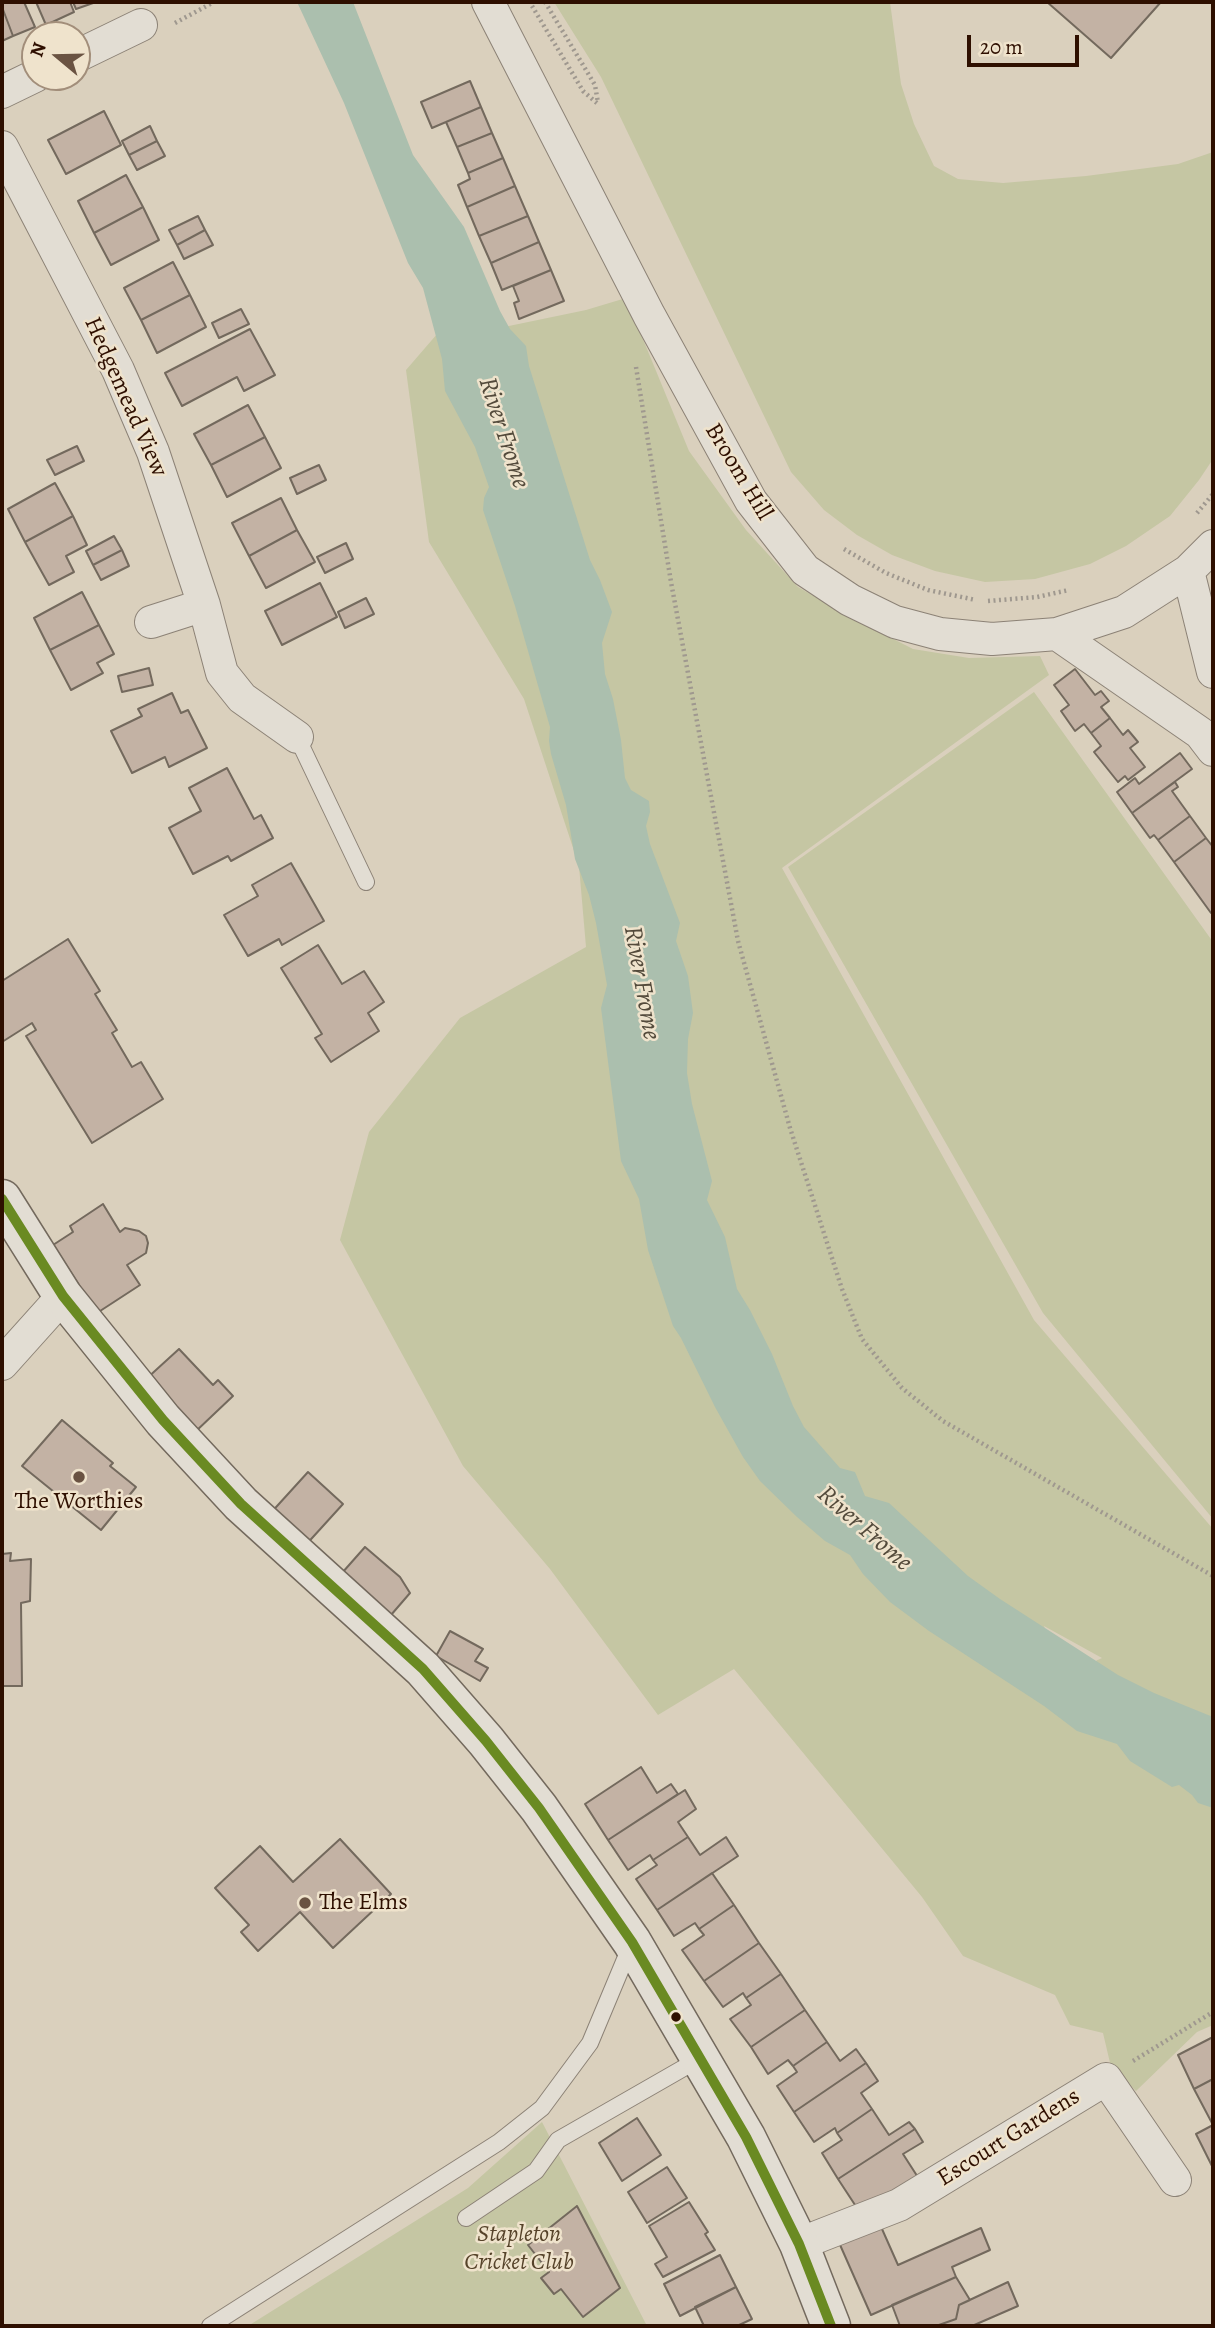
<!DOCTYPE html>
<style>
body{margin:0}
#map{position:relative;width:1215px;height:2328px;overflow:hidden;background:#dad0bd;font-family:Alegreya,serif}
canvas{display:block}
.frame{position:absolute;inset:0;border:4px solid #2e0f00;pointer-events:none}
.north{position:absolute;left:21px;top:21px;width:70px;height:70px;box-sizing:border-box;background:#efe3cc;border:2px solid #a28e7a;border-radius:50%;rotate:289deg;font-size:19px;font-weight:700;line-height:28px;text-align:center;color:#2e0f00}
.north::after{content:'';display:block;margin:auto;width:24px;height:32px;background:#6a5342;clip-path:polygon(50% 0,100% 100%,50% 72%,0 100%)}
.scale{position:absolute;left:967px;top:35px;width:112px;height:32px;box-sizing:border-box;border:4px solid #2e0f00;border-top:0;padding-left:9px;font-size:21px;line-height:24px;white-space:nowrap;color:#2e0f00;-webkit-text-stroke:5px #efe3cc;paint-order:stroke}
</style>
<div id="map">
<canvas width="1215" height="2328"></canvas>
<div class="frame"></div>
<div class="north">N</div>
<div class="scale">20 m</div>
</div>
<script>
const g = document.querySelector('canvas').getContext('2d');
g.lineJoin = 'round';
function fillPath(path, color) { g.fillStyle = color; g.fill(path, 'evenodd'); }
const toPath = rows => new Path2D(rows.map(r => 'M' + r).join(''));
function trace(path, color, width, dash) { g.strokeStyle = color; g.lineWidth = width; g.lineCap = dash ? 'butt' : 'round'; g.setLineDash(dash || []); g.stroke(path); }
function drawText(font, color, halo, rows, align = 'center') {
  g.font = font + ' Alegreya,serif'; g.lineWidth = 5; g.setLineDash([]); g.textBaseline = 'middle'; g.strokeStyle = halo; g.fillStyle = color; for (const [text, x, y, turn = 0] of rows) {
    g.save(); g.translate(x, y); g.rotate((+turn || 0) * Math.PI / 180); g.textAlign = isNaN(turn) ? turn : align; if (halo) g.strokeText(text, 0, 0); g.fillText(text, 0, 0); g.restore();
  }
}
fillPath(toPath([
 [554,2,890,2,901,84,914,124,934,166,958,179,1003,183,1086,176,1178,164,1213,152,1213,459,1199,480,1170,516,1126,546,1090,564,1035,579,985,582,935,571,892,555,857,535,824,510,791,472,601,77],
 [626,298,689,451,746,530,798,587,854,619,913,649,969,658,1040,656,1049,675,782,868,1034,1320,1213,1529,1213,2025,1197,2032,1136,2091,1111,2067,1103,2033,1070,2025,1055,1995,963,1956,922,1897,734,1669,658,1715,550,1569,463,1466,340,1240,369,1132,460,1018,586,947,579,866,524,699,429,542,406,370,444,326,504,327,586,310],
 [1044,1626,1102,1658,1063,1676],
 [1034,692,1213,942,1213,1519,1043,1313,788,867],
 [542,2122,647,2326,248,2326,468,2188]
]), '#c5c6a3');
fillPath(toPath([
 [297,2,353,2,413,155,464,227,500,311,510,329,526,346,529,366,590,560,600,580,612,612,602,643,605,674,613,699,621,740,625,778,631,790,649,801,650,812,646,826,650,844,680,923,676,941,688,976,693,1013,688,1039,687,1073,692,1104,712,1181,707,1200,725,1237,737,1289,750,1310,772,1354,793,1406,804,1427,840,1468,855,1472,865,1496,889,1503,968,1576,1000,1599,1118,1675,1154,1693,1213,1717,1213,1808,1198,1803,1192,1795,1179,1785,1172,1787,1130,1761,1117,1744,1077,1731,1044,1706,929,1631,890,1602,863,1574,850,1555,825,1541,797,1517,760,1481,743,1457,715,1407,681,1338,673,1326,648,1250,639,1199,621,1161,601,1008,607,985,596,923,589,895,575,859,566,805,551,754,549,741,550,727,515,606,483,510,484,498,489,487,475,447,445,391,442,359,423,288,408,263,344,103]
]), '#abbfae');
const building = toPath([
 [2,2,24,2,35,27,13,36,2,7,2,2],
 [36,2,70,2,74,12,46,25,36,2],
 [73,2,96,2,76,9,73,2],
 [1047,2,1161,2,1111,58,1047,2],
 [2,7,13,36,2,41,2,7],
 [470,81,481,107,432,128,421,102,470,81],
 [481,107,492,133,457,147,446,122,481,107],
 [104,111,121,145,66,174,48,140,104,111],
 [150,126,157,141,129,155,122,141,150,126],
 [492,133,503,158,468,173,457,147,492,133],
 [157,141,165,156,137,170,129,155,157,141],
 [503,158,515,186,467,207,458,185,470,179,468,173,503,158],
 [126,175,143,207,94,233,78,201,126,175],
 [515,186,528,216,479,236,467,207,515,186],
 [143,207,159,240,111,265,94,233,143,207],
 [198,216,205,230,177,245,169,230,198,216],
 [528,216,539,242,491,263,479,236,528,216],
 [205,230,213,245,184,259,177,245,205,230],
 [539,242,551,270,502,290,491,263,539,242],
 [173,262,190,295,141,320,124,288,173,262],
 [551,270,564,301,519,319,514,303,519,301,513,286,551,270],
 [190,295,206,327,157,353,141,320,190,295],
 [241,309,249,324,219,338,212,323,241,309],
 [250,329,275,375,244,391,237,377,182,406,165,373,250,329],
 [248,405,265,437,211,465,194,434,248,405],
 [265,437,281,468,227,497,211,465,265,437],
 [77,446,84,461,55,475,47,460,77,446],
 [319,465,326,480,297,494,290,478,319,465],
 [55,483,73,516,25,542,8,509,55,483],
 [281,498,297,530,249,556,232,523,281,498],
 [73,516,87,545,66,556,74,572,49,585,25,542,73,516],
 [297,530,315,562,266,588,249,556,297,530],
 [114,536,122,550,93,565,86,551,114,536],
 [346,543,353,559,325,573,317,557,346,543],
 [122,550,129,566,101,580,93,565,122,550],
 [320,583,337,617,282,645,265,611,320,583],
 [82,592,99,625,50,650,34,618,82,592],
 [366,598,374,614,345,628,338,612,366,598],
 [99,625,114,654,97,663,103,673,71,690,50,650,99,625],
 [149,668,153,685,122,692,118,676,149,668],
 [1075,669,1095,695,1101,691,1109,701,1101,707,1110,718,1091,733,1084,724,1075,731,1061,711,1069,705,1054,685,1075,669],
 [172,693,181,713,188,710,207,748,169,767,165,757,132,773,111,731,142,716,138,709,172,693],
 [1110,718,1123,735,1128,730,1138,742,1130,748,1145,767,1128,780,1125,776,1118,782,1094,752,1101,746,1091,733,1110,718],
 [1180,753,1192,769,1132,813,1117,792,1135,778,1139,784,1180,753],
 [227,768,254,819,261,815,273,838,231,861,228,856,193,874,169,828,201,811,189,788,227,768],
 [1175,782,1178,787,1172,791,1190,816,1158,840,1154,835,1150,838,1132,813,1175,782],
 [1190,816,1206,838,1174,862,1158,840,1190,816],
 [1206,838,1213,847,1213,912,1211,913,1174,862,1206,838],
 [291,863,324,921,282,945,279,939,248,956,224,915,258,896,252,885,291,863],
 [68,939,100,991,95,994,117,1030,112,1033,132,1067,141,1062,163,1099,92,1143,26,1036,36,1030,32,1023,2,1042,2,981,68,939],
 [318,945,342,984,364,971,384,1002,368,1013,379,1031,331,1062,315,1038,322,1034,281,968,318,945],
 [103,1204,120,1232,125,1228,139,1231,146,1236,148,1243,146,1253,127,1265,140,1285,97,1313,53,1245,73,1232,70,1226,103,1204],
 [179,1349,213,1385,218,1380,233,1396,194,1433,145,1380,179,1349],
 [62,1420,113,1463,110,1466,136,1487,101,1530,22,1466,62,1420],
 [308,1472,343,1504,303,1548,268,1516,308,1472],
 [365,1547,400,1577,410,1593,391,1615,342,1573,365,1547],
 [11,1553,10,1561,31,1559,30,1601,21,1603,22,1686,2,1686,2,1554,11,1553],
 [450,1631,483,1649,475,1661,488,1668,480,1681,436,1656,450,1631],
 [641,1767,657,1793,671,1784,678,1794,608,1840,585,1804,641,1767],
 [685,1790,696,1809,678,1822,688,1837,653,1860,650,1855,628,1870,608,1840,685,1790],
 [688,1837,700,1855,726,1837,738,1856,657,1910,636,1879,657,1865,653,1860,688,1837],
 [340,1839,391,1894,333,1948,300,1912,258,1951,241,1932,249,1925,215,1888,260,1846,293,1882,340,1839],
 [712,1873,734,1905,699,1929,695,1923,674,1936,657,1910,712,1873],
 [734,1905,759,1943,704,1981,682,1950,704,1935,699,1929,734,1905],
 [759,1943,781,1974,746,1998,743,1993,723,2007,704,1981,759,1943],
 [781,1974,805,2010,751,2047,730,2019,751,2005,746,1998,781,1974],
 [805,2010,827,2042,793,2066,788,2060,768,2074,751,2047,805,2010],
 [1213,2037,1213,2079,1194,2089,1178,2055,1213,2037],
 [827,2042,840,2061,856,2049,866,2063,794,2112,777,2086,797,2072,793,2066,827,2042],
 [866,2063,878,2081,861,2093,872,2109,837,2133,835,2128,814,2142,794,2112,866,2063],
 [1213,2079,1213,2125,1194,2089,1213,2079],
 [872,2109,889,2135,909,2122,915,2129,838,2179,822,2153,842,2140,837,2133,872,2109],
 [637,2118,661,2155,622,2181,599,2143,637,2118],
 [1213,2125,1213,2168,1196,2134,1213,2125],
 [915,2129,923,2142,903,2154,921,2182,859,2211,838,2179,915,2129],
 [667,2167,687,2198,647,2223,628,2192,667,2167],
 [689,2202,708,2232,705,2234,715,2250,663,2277,655,2264,667,2257,649,2226,689,2202],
 [577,2206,620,2288,583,2317,561,2289,554,2294,541,2278,549,2272,528,2245,577,2206],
 [878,2220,898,2265,981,2228,990,2250,952,2267,956,2277,871,2315,837,2238,878,2220],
 [720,2255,736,2287,680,2316,664,2284,720,2255],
 [956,2277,970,2300,959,2305,956,2319,936,2326,900,2326,892,2305,956,2277],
 [1008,2282,1018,2306,972,2326,936,2326,956,2319,959,2305,1008,2282],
 [736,2287,752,2319,737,2326,704,2326,695,2307,736,2287]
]);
fillPath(building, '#c3b2a4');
trace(building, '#73695d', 2);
const service = toPath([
 [297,737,366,882],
 [466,2218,536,2171,558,2140,701,2058],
 [210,2326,499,2142,542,2108,590,2043,631,1945]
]);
const minor = toPath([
 [488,2,649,315,751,501,805,570,850,600,895,622,940,634,992,639,1057,634,1124,612,1188,571,1213,546],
 [77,56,141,25],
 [2,92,35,76],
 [2,147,118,370,153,452,204,605,222,673,242,698,297,737],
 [1188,571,1213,672],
 [151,622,204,605],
 [1057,634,1200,733,1213,750],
 [2,1364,63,1296],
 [799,2244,899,2205,1106,2079,1175,2180]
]);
const secondary = toPath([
 [2,1199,63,1296,163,1420,241,1504,423,1669,486,1741,539,1808,632,1942,746,2137,799,2244,831,2326]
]);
trace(service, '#8c8276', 18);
trace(minor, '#8c8276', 34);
trace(secondary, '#73695d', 41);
trace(toPath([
 [545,2,595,85,598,103],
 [532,6,583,91,598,104],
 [175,23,214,2],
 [636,367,671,582,738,941,790,1128,842,1289,862,1339,902,1388,943,1421,1213,1576],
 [1197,513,1213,494],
 [844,549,886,573,928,590,976,600],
 [988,601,1037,597,1069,590],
 [1133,2061,1213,2012]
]), '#9f988f', 4.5, [2, 3.5]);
trace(service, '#e2ddd3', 16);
trace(minor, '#e2ddd3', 32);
trace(secondary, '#e2ddd3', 38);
trace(toPath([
 [2,1199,63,1296,163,1420,241,1504,423,1669,486,1741,539,1808,632,1942,746,2137,799,2244,831,2326]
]), '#6a8a22', 10);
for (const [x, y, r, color] of [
 [79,1477,7,"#6a5342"],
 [305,1903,7,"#6a5342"],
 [676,2017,6,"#2e0f00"]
]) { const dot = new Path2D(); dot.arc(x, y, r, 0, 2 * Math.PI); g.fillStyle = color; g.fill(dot); trace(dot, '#efe3cc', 2.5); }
drawText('24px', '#2e0f00', '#efe3cc', [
 ["Hedgemead View",125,397,66],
 ["Broom Hill",738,472,59],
 ["Escourt Gardens",1009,2138,-32]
]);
drawText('24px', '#2e0f00', '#efe3cc', [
 ["The Worthies",79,1502],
 ["The Elms",319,1903,"left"]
]);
drawText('italic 24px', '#56432a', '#efe3cc', [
 ["Stapleton",519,2235],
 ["Cricket Club",519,2263]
]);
drawText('italic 26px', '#534a3b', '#efe3cc', [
 ["River Frome",503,433,72],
 ["River Frome",641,983,80],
 ["River Frome",864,1529,41]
]);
</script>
